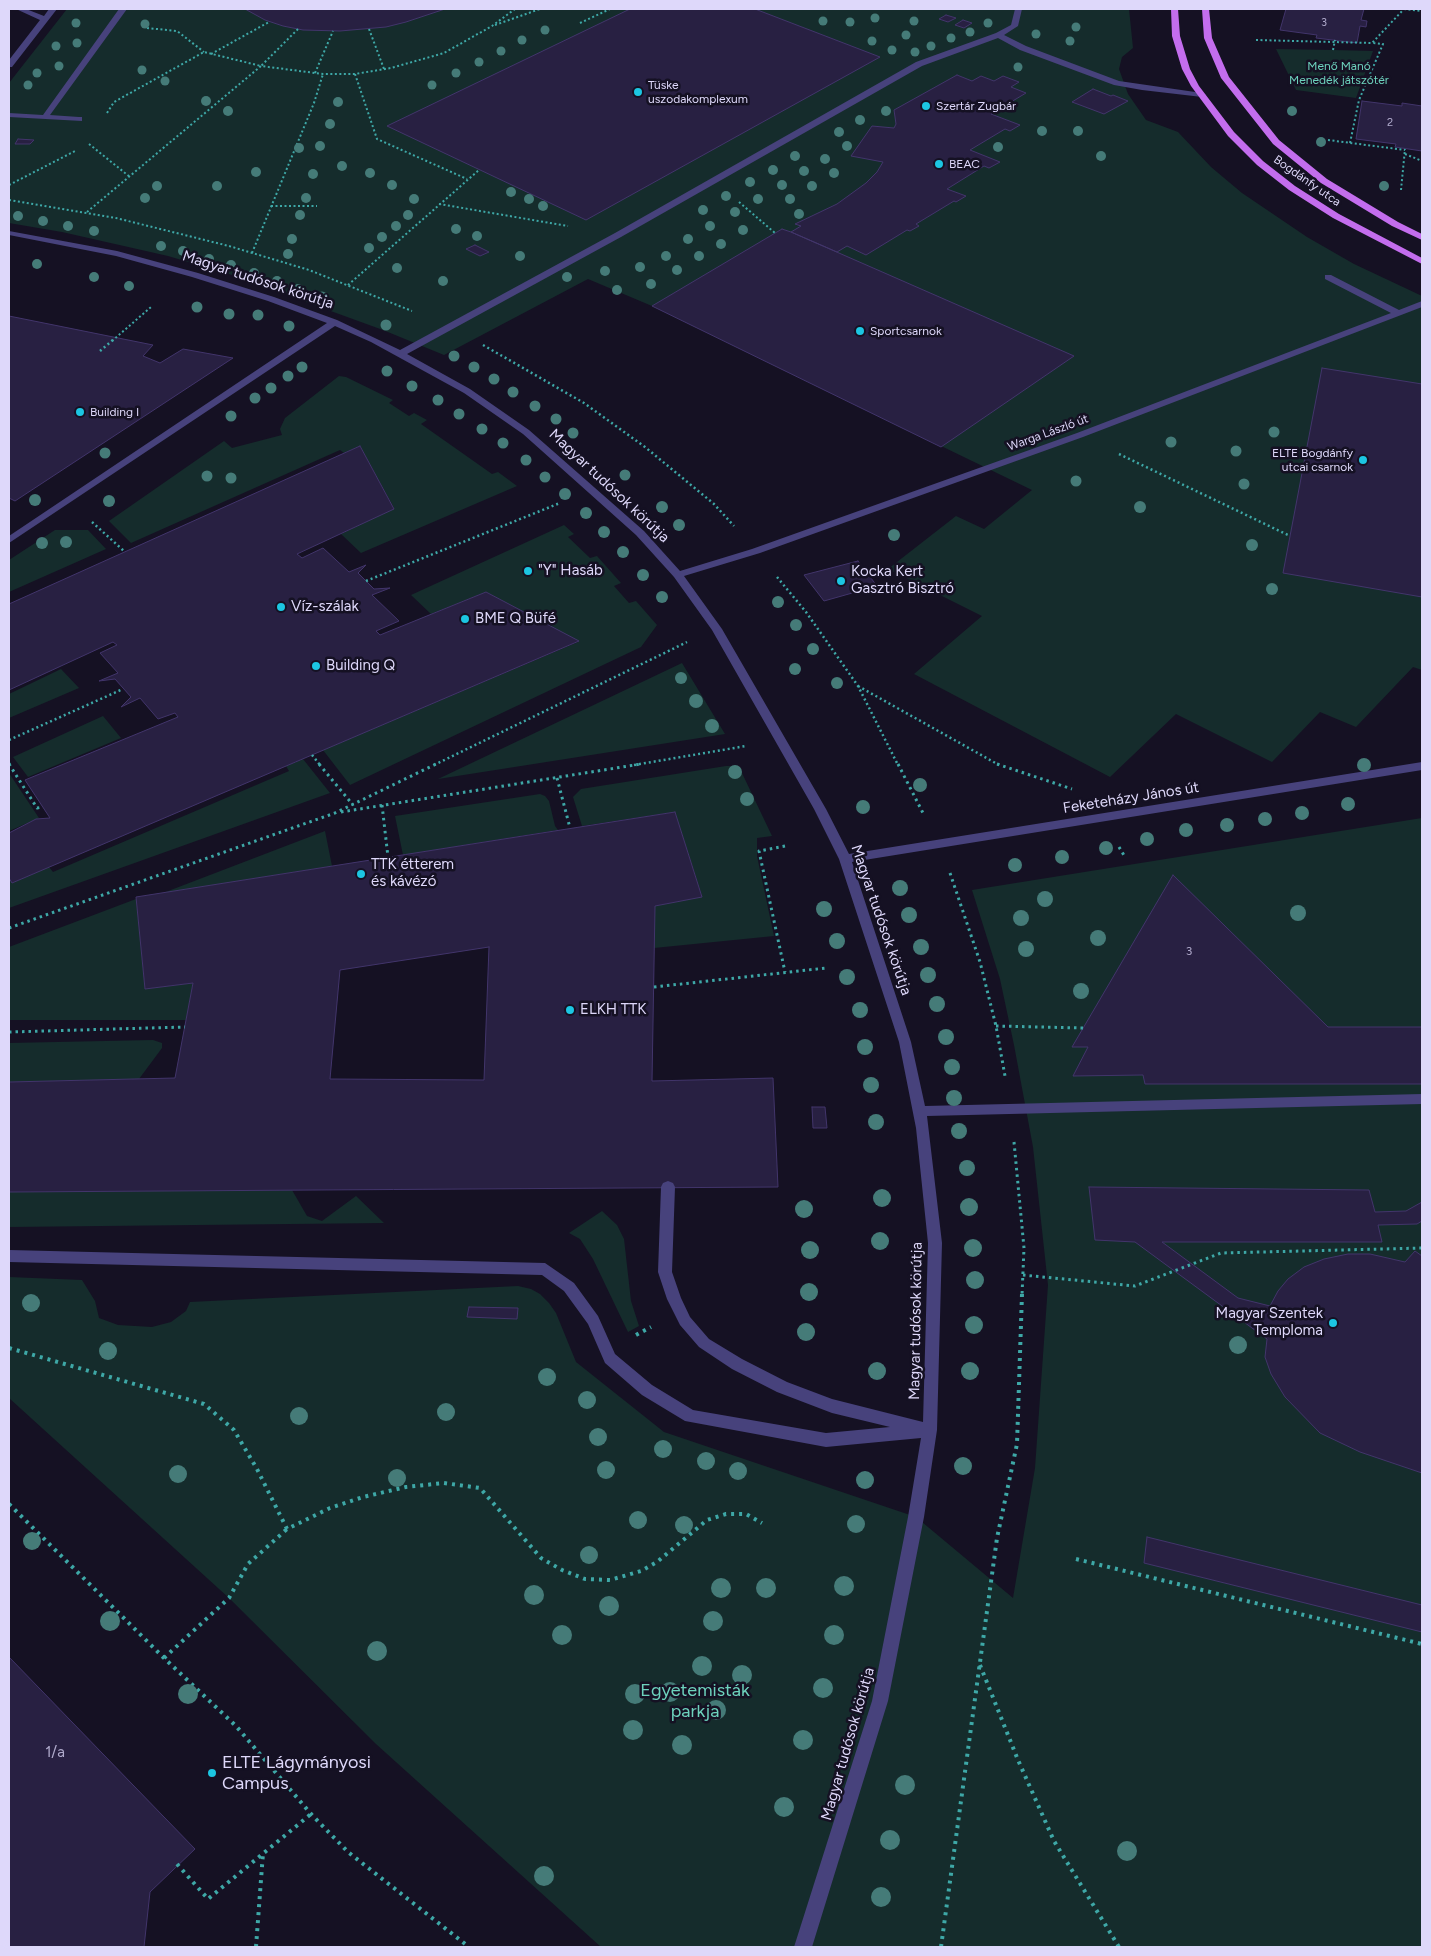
<!DOCTYPE html>
<meta charset="utf-8">
<style>
body{margin:0}
#map{position:relative;width:1431px;height:1956px;overflow:hidden;background:#151123;font-family:Figtree,sans-serif}
canvas{display:block}
.frame{position:absolute;inset:0;border:10px solid #ded8fa;pointer-events:none}
</style>
<div id="map">
<canvas width="1431" height="1956"></canvas>
<div class="frame"></div>
</div>
<script>
const g = document.querySelector('canvas').getContext('2d');
g.lineJoin = 'round';
function fillPath(path, color) { g.fillStyle = color; g.fill(path, 'evenodd'); }
const toPath = rows => new Path2D(rows.map(r => 'M' + r).join(''));
function trace(path, color, width, dash) { g.strokeStyle = color; g.lineWidth = width; g.lineCap = dash ? 'butt' : 'round'; g.setLineDash(dash || []); g.stroke(path); }
function drawText(font, color, halo, rows, align = 'center') {
  g.font = font + ' Figtree,sans-serif'; g.lineWidth = 5; g.setLineDash([]); g.textBaseline = 'middle'; g.strokeStyle = halo; g.fillStyle = color; for (const [text, x, y, turn = 0] of rows) {
    g.save(); g.translate(x, y); g.rotate((+turn || 0) * Math.PI / 180); g.textAlign = isNaN(turn) ? turn : align; if (halo) g.strokeText(text, 0, 0); g.fillText(text, 0, 0); g.restore();
  }
}
fillPath(toPath([
 [67,9,1129,9,1133,48,1122,57,1119,69,1128,94,1146,120,1178,132,1211,167,1242,193,1307,237,1354,264,1422,296,1422,670,1413,667,1356,727,1320,712,1272,762,1176,714,1110,777,914,674,982,616,888,569,956,516,984,529,1032,490,652,306,588,279,444,355,383,330,229,274,168,256,62,232,9,223,9,83],
 [1276,49,1333,50,1373,51,1356,98,1296,90],
 [339,376,346,377,393,400,389,403,409,416,414,413,427,420,421,424,492,474,498,472,517,486,361,553,341,534,394,508,360,446,344,453,340,450,131,543,109,521,224,441,232,448,282,435,280,429,285,418],
 [564,525,574,534,568,537,590,558,597,556,621,583,614,586,629,603,636,601,657,625,641,647,350,785,323,750,578,642,486,592,431,614,411,595],
 [55,530,88,530,106,549,9,592,9,560],
 [682,663,725,734,438,779],
 [61,669,79,688,9,718,9,694],
 [103,716,121,738,28,777,13,757],
 [303,759,330,793,9,908,9,878,12,883,49,867,53,872,289,771,286,766],
 [726,766,734,766,741,771,772,836,757,838,757,856,774,936,654,948,655,906,702,896,675,812,582,826,573,797,581,789],
 [9,773,39,818,9,831],
 [540,794,545,796,549,801,555,826,558,830,403,855,395,816],
 [1422,818,1422,1947,601,1947,376,1744,229,1598,9,1398,9,1277,82,1280,95,1301,99,1318,118,1325,152,1327,171,1322,186,1311,190,1302,518,1286,531,1289,540,1294,549,1303,556,1313,576,1362,664,1432,916,1517,1013,1598,1035,1468,1048,1285,1033,1147,1014,1045,1000,979,972,890],
 [325,831,332,866,163,893],
 [136,899,145,989,193,983,186,1020,9,1020,9,947],
 [153,1040,162,1043,162,1048,139,1079,9,1082,9,1043],
 [292,1190,307,1216,322,1221,356,1196,384,1223,9,1227,9,1192],
 [602,1211,617,1225,624,1239,631,1301,639,1326,628,1332,593,1259,580,1239,569,1233]
]), '#152c2c');
const building = toPath([
 [245,9,445,9,406,22,386,27,340,31,303,30,283,26,265,20,245,9],
 [630,9,755,9,880,57,586,220,387,126,630,9],
 [1286,9,1364,9,1361,20,1367,21,1366,27,1360,26,1357,43,1316,38,1317,35,1280,30,1286,9],
 [946,15,956,18,948,22,939,19,946,15],
 [963,20,972,23,964,28,955,25,963,20],
 [957,75,972,81,981,76,994,81,1003,76,1019,82,1011,87,1026,93,991,114,1020,125,1010,131,1005,129,970,150,1000,162,989,168,984,166,947,189,966,196,956,202,954,201,916,224,919,226,910,231,907,230,866,255,847,246,837,252,791,232,801,226,795,224,837,204,866,183,877,172,883,162,851,156,872,126,894,128,896,124,894,110,957,75],
 [1093,89,1111,96,1113,95,1128,101,1104,114,1072,102,1093,89],
 [1362,101,1402,106,1402,103,1422,106,1422,151,1395,147,1396,144,1356,139,1362,101],
 [18,139,34,140,30,144,15,144,18,139],
 [782,229,791,232,1074,356,941,447,652,306,782,229],
 [475,245,489,252,480,256,466,249,475,245],
 [9,316,153,345,143,356,160,363,183,349,233,358,15,501,9,498,9,316],
 [1322,368,1422,384,1422,597,1283,573,1322,368],
 [360,446,394,509,297,554,302,558,323,548,349,572,366,565,358,573,374,589,390,588,372,595,399,621,376,631,380,635,486,592,579,641,12,883,9,878,9,833,36,819,50,818,25,780,178,717,175,713,158,719,140,698,121,707,131,697,115,679,99,681,118,673,100,653,117,645,113,642,9,690,9,604,360,446],
 [858,561,877,586,824,601,804,575,858,561],
 [675,812,702,897,655,906,652,1081,773,1078,778,1187,9,1192,9,1082,175,1078,193,983,145,989,136,897,675,812],
 [489,947,484,1080,330,1079,340,970,489,947],
 [1173,875,1328,1027,1422,1027,1422,1084,1145,1084,1143,1075,1073,1076,1088,1047,1072,1047,1173,875],
 [812,1107,825,1107,827,1128,813,1128,812,1107],
 [1089,1187,1369,1190,1375,1212,1406,1211,1422,1202,1422,1221,1417,1224,1378,1225,1382,1242,1162,1242,1238,1298,1270,1306,1278,1291,1288,1279,1304,1267,1324,1259,1348,1254,1370,1254,1405,1262,1415,1251,1422,1256,1422,1473,1360,1452,1320,1433,1285,1397,1271,1374,1265,1357,1267,1339,1135,1242,1095,1240,1089,1187],
 [469,1307,518,1308,517,1319,467,1317,469,1307],
 [1147,1537,1422,1605,1422,1632,1144,1563,1147,1537],
 [9,1657,195,1849,150,1892,144,1947,10,1947,9,1945,9,1657]
]);
fillPath(building, '#282042');
trace(building, '#42356b', 1);
trace(toPath([
 [1404,9,1422,11],
 [580,23,610,9],
 [495,25,540,9],
 [147,28,177,31,204,52],
 [369,29,384,69],
 [1256,40,1372,43,1404,9],
 [1333,50,1335,40],
 [211,54,269,22],
 [315,73,333,31],
 [355,74,377,139,467,179],
 [107,113,114,102,204,52,261,66,298,29],
 [1328,140,1405,150],
 [1350,143,1359,100,1383,44,1373,43],
 [89,144,130,177],
 [1405,154,1422,161],
 [9,185,77,150],
 [1401,190,1405,149],
 [9,200,116,218,229,246,309,270,412,311],
 [739,202,775,233],
 [439,204,568,226],
 [271,206,317,206],
 [87,212,261,66,323,74,355,74,391,68,444,53,492,26,515,9],
 [252,253,314,103,323,74],
 [348,285,479,170],
 [112,341,151,307]
]), '#3ea8a7', 2, [2, 2.5]);
trace(toPath([
 [483,345,584,403,645,447,714,504,734,526],
 [100,351,114,339],
 [1119,454,1290,536],
 [92,522,125,552],
 [777,577,806,612,858,686,898,765],
 [366,581,560,503],
 [858,686,999,765],
 [9,740,123,689],
 [312,755,320,765],
 [9,763,10,765],
 [434,765,687,642],
 [634,765,746,746]
]), '#3ea8a7', 2.5, [2, 3]);
trace(toPath([
 [9,764,37,808,43,807],
 [319,764,353,805],
 [898,764,924,815],
 [997,764,1072,789],
 [557,778,570,828],
 [382,805,388,857],
 [341,812,641,764],
 [785,846,759,851,785,972],
 [1119,847,1125,857],
 [950,873,980,962,996,1026,1005,1076],
 [9,928,335,813,436,764],
 [654,987,826,968],
 [996,1026,1083,1028],
 [9,1032,185,1027],
 [1014,1142,1024,1248,1022,1295],
 [1023,1275,1135,1286,1221,1253,1422,1248]
]), '#3ea8a7', 3, [2.5, 4]);
trace(toPath([
 [636,1335,651,1327],
 [9,1348,204,1404,234,1430,257,1469,287,1529,330,1508,363,1497,406,1487,444,1483,480,1488,541,1558,562,1570,585,1579,610,1580,641,1571,657,1562,707,1520,726,1514,746,1514,762,1523],
 [9,1504,164,1658,236,1726,311,1814,348,1852,469,1947],
 [1076,1559,1422,1644],
 [164,1658,229,1598,248,1564,287,1529],
 [980,1665,1018,1760,1054,1841,1119,1947],
 [177,1864,208,1899,311,1814],
 [256,1947,263,1853],
 [941,1947,997,1538,1017,1444,1022,1294]
]), '#3ea8a7', 4, [3, 5]);
fillPath(toPath([
 [16,9,26,9,44,16,49,9,57,9,12,67,9,67,9,60,40,20,16,9],
 [119,9,127,9,50,115,79,117,82,117,82,121,9,117,9,113,43,115,119,9],
 [1015,9,1022,9,1018,26,1004,35,1026,46,1119,81,1202,93,1206,95,1202,97,1142,90,1114,85,1020,50,998,38,922,66,621,237,407,354,470,389,529,430,644,531,680,571,752,549,1077,433,1391,313,1325,279,1325,275,1331,275,1399,310,1422,301,1422,307,1083,437,760,553,684,576,722,629,826,809,849,854,1422,762,1422,770,852,862,911,1042,925,1106,1422,1094,1422,1104,927,1116,942,1243,937,1430,924,1517,888,1701,812,1947,794,1947,872,1701,908,1517,921,1438,826,1447,685,1421,642,1395,605,1363,588,1324,564,1291,542,1275,9,1262,9,1250,545,1263,574,1283,598,1316,615,1354,652,1385,693,1410,826,1433,890,1427,832,1413,777,1392,732,1369,699,1347,680,1325,667,1299,658,1272,661,1187,663,1183,668,1181,673,1183,675,1187,672,1272,681,1298,690,1317,709,1339,742,1359,787,1382,832,1399,923,1422,928,1243,916,1128,899,1042,839,859,814,809,712,630,674,577,636,535,523,434,464,393,371,342,335,326,9,543,9,536,327,323,268,301,192,277,116,256,9,235,9,231,117,251,198,273,274,297,337,320,400,350,615,233,916,62,996,33,1011,25,1015,9]
]), '#47427c');
fillPath(toPath([
 [1171,9,1178,9,1180,36,1190,69,1199,86,1234,132,1263,161,1295,186,1339,214,1422,258,1422,264,1333,218,1289,190,1257,165,1228,136,1191,86,1182,69,1172,36,1171,9],
 [1202,9,1209,9,1212,38,1229,77,1279,140,1327,179,1398,222,1422,234,1422,240,1392,226,1321,183,1273,144,1221,78,1204,38,1202,9]
]), '#c36ded');
g.fillStyle = '#457b78';
for (const [x, y, r] of [
 [875,18,4.5],
 [823,21,4.5],
 [914,21,4.5],
 [850,22,4.5],
 [76,23,4.5],
 [988,23,4.5],
 [145,24,4.5],
 [1076,27,4.5],
 [545,30,4.5],
 [970,32,4.5],
 [1036,34,4.5],
 [906,35,4.5],
 [951,38,4.5],
 [522,40,4.5],
 [872,41,4.5],
 [1070,41,4.5],
 [77,43,4.5],
 [56,46,4.5],
 [931,46,4.5],
 [892,50,4.5],
 [501,51,4.5],
 [915,52,4.5],
 [479,62,4.5],
 [59,66,4.5],
 [1018,67,4.5],
 [142,70,4.5],
 [37,73,4.5],
 [456,73,4.5],
 [165,81,4.5],
 [28,85,4.5],
 [432,85,4.5],
 [206,101,5],
 [338,102,5],
 [228,111,5],
 [886,111,5],
 [1292,111,5],
 [860,120,5],
 [330,124,5],
 [1042,131,5],
 [1078,131,5],
 [839,132,5],
 [1321,142,5],
 [320,146,5],
 [847,146,5],
 [998,147,5],
 [299,148,5],
 [795,156,5],
 [1101,156,5],
 [825,159,5],
 [342,166,5],
 [773,170,5],
 [804,171,5],
 [256,172,5],
 [370,173,5],
 [834,173,5],
 [313,174,5],
 [750,182,5],
 [392,185,5],
 [782,185,5],
 [157,186,5],
 [217,186,5],
 [812,186,5],
 [1384,186,5],
 [511,192,5],
 [726,196,5],
 [145,198,5],
 [306,198,5],
 [414,199,5],
 [529,199,5],
 [758,199,5],
 [790,199,5],
 [543,206,5],
 [703,210,5],
 [735,212,5],
 [799,214,5],
 [300,215,5],
 [408,215,5],
 [18,216,5],
 [43,221,5],
 [68,226,5],
 [396,226,5],
 [710,226,5],
 [456,229,5],
 [743,230,5],
 [94,231,5],
 [477,236,5],
 [382,237,5],
 [292,239,5],
 [688,239,5],
 [721,244,5],
 [161,246,5],
 [369,248,5],
 [183,251,5],
 [288,254,5],
 [520,256,5],
 [666,256,5],
 [699,256,5],
 [209,259,5],
 [37,264,5],
 [231,265,5],
 [640,267,5],
 [397,268,5],
 [677,270,5],
 [605,271,5],
 [254,273,5],
 [94,277,5],
 [567,277,5],
 [277,281,5],
 [443,281,5],
 [651,284,5],
 [129,286,5],
 [298,289,5],
 [617,290,5],
 [322,297,5.5],
 [197,307,5.5],
 [229,314,5.5],
 [258,315,5.5],
 [386,325,5.5],
 [289,326,5.5],
 [454,356,5.5],
 [302,367,5.5],
 [474,367,5.5],
 [387,371,5.5],
 [288,376,5.5],
 [494,379,5.5],
 [412,386,5.5],
 [271,388,5.5],
 [513,392,5.5],
 [255,398,5.5],
 [438,400,5.5],
 [535,406,5.5],
 [459,414,5.5],
 [231,416,5.5],
 [556,419,5.5],
 [482,429,5.5],
 [1274,432,5.5],
 [573,433,5.5],
 [1171,442,5.5],
 [503,443,5.5],
 [1236,451,5.5],
 [105,453,5.5],
 [526,460,5.5],
 [625,475,5.5],
 [207,476,5.5],
 [545,477,5.5],
 [231,478,5.5],
 [1076,481,5.5],
 [1244,484,5.5],
 [565,494,6],
 [35,500,6],
 [109,501,6],
 [662,507,6],
 [1140,507,6],
 [586,513,6],
 [679,525,6],
 [604,532,6],
 [894,535,6],
 [66,542,6],
 [42,543,6],
 [1252,545,6],
 [623,552,6],
 [643,575,6],
 [1272,589,6],
 [662,597,6],
 [778,602,6],
 [796,625,6],
 [813,649,6],
 [795,669,6],
 [681,678,6],
 [837,683,6],
 [696,701,7],
 [712,726,7],
 [1364,765,7],
 [735,772,7],
 [920,785,7],
 [747,799,7],
 [1348,804,7],
 [863,807,7],
 [1302,813,7],
 [1265,819,7],
 [1227,825,7],
 [1186,830,7],
 [1147,839,7],
 [1106,848,7],
 [1062,857,7],
 [1015,865,7],
 [900,888,8],
 [1045,899,8],
 [824,909,8],
 [1298,913,8],
 [909,915,8],
 [1021,918,8],
 [1098,938,8],
 [837,941,8],
 [921,947,8],
 [1026,949,8],
 [928,975,8],
 [847,977,8],
 [1081,991,8],
 [937,1004,8],
 [860,1010,8],
 [946,1037,8],
 [865,1047,8],
 [952,1067,8],
 [871,1085,8],
 [954,1098,8],
 [876,1122,8],
 [959,1131,8],
 [967,1168,8],
 [882,1198,9],
 [969,1207,9],
 [804,1209,9],
 [880,1241,9],
 [973,1248,9],
 [810,1250,9],
 [975,1280,9],
 [809,1292,9],
 [31,1303,9],
 [974,1325,9],
 [806,1332,9],
 [1238,1345,9],
 [108,1351,9],
 [877,1371,9],
 [970,1371,9],
 [547,1377,9],
 [587,1400,9],
 [446,1412,9],
 [299,1416,9],
 [598,1437,9],
 [663,1449,9],
 [706,1461,9],
 [963,1466,9],
 [606,1470,9],
 [738,1471,9],
 [178,1474,9],
 [397,1478,9],
 [865,1480,9],
 [638,1520,9],
 [856,1524,9],
 [684,1525,9],
 [32,1541,9],
 [589,1555,9],
 [844,1586,10],
 [721,1588,10],
 [766,1588,10],
 [534,1595,10],
 [609,1606,10],
 [110,1621,10],
 [713,1621,10],
 [562,1635,10],
 [834,1635,10],
 [377,1651,10],
 [702,1666,10],
 [742,1675,10],
 [823,1688,10],
 [670,1692,10],
 [188,1694,10],
 [635,1694,10],
 [716,1710,10],
 [633,1730,10],
 [803,1740,10],
 [682,1745,10],
 [905,1785,10],
 [784,1807,10],
 [890,1840,10],
 [1127,1851,10],
 [544,1876,10],
 [881,1897,10]
]) { g.beginPath(); g.arc(x, y, r, 0, 2 * Math.PI); g.fill(); }
for (const [x, y, r, color] of [
 [638,92,5,"#1cc6e2"],
 [926,106,5,"#1cc6e2"],
 [939,164,5,"#1cc6e2"],
 [860,331,5,"#1cc6e2"],
 [80,412,5,"#1cc6e2"],
 [1363,460,5,"#1cc6e2"],
 [528,571,5,"#1cc6e2"],
 [841,581,5,"#1cc6e2"],
 [281,607,5,"#1cc6e2"],
 [465,619,5,"#1cc6e2"],
 [316,666,5,"#1cc6e2"],
 [361,874,5,"#1cc6e2"],
 [570,1010,5,"#1cc6e2"],
 [1333,1323,5,"#1cc6e2"],
 [212,1773,5,"#1cc6e2"]
]) { const dot = new Path2D(); dot.arc(x, y, r, 0, 2 * Math.PI); g.fillStyle = color; g.fill(dot); trace(dot, '#151123', 2); }
drawText('11px', '#b0aacc', null, [
 ["3",1324,23],
 ["2",1390,123]
]);
drawText('12px', '#6dd2bd', '#151123', [
 ["Menő Manó",1339,66],
 ["Menedék játszótér",1339,80]
]);
drawText('12px', '#ded8fa', '#151123', [
 ["Tüske",648,85],
 ["uszodakomplexum",648,99],
 ["Szertár Zugbár",936,106],
 ["BEAC",949,164],
 ["Sportcsarnok",870,331],
 ["Building I",90,412],
 ["ELTE Bogdánfy",1353,453,"right"],
 ["utcai csarnok",1353,467,"right"]
], 'left');
drawText('12px', '#ded8fa', '#151123', [
 ["Bogdánfy utca",1307,181,35],
 ["Warga László út",1048,433,-20]
]);
drawText('12px', '#b0aacc', null, [
 ["3",1189,951]
]);
drawText('15px', '#ded8fa', '#151123', [
 ["Magyar tudósok körútja",258,280,18],
 ["Magyar tudósok körútja",609,486,43],
 ["Feketeházy János út",1131,798,-9],
 ["Magyar tudósok körútja",881,920,71],
 ["Magyar tudósok körútja",916,1321,-89],
 ["Magyar tudósok körútja",848,1744,-74]
]);
drawText('15px', '#ded8fa', '#151123', [
 ["\"Y\" Hasáb",538,571],
 ["Kocka Kert",851,572],
 ["Gasztró Bisztró",851,589],
 ["Víz-szálak",291,607],
 ["BME Q Büfé",475,619],
 ["Building Q",326,666],
 ["TTK étterem",371,865],
 ["és kávézó",371,882],
 ["ELKH TTK",580,1010],
 ["Magyar Szentek",1323,1314,"right"],
 ["Temploma",1323,1331,"right"]
], 'left');
drawText('15px', '#b0aacc', null, [
 ["1/a",55,1753]
]);
drawText('18px', '#6dd2bd', '#151123', [
 ["Egyetemisták",695,1691],
 ["parkja",695,1712]
]);
drawText('18px', '#ded8fa', '#151123', [
 ["ELTE Lágymányosi",222,1763],
 ["Campus",222,1784]
], 'left');
</script>
